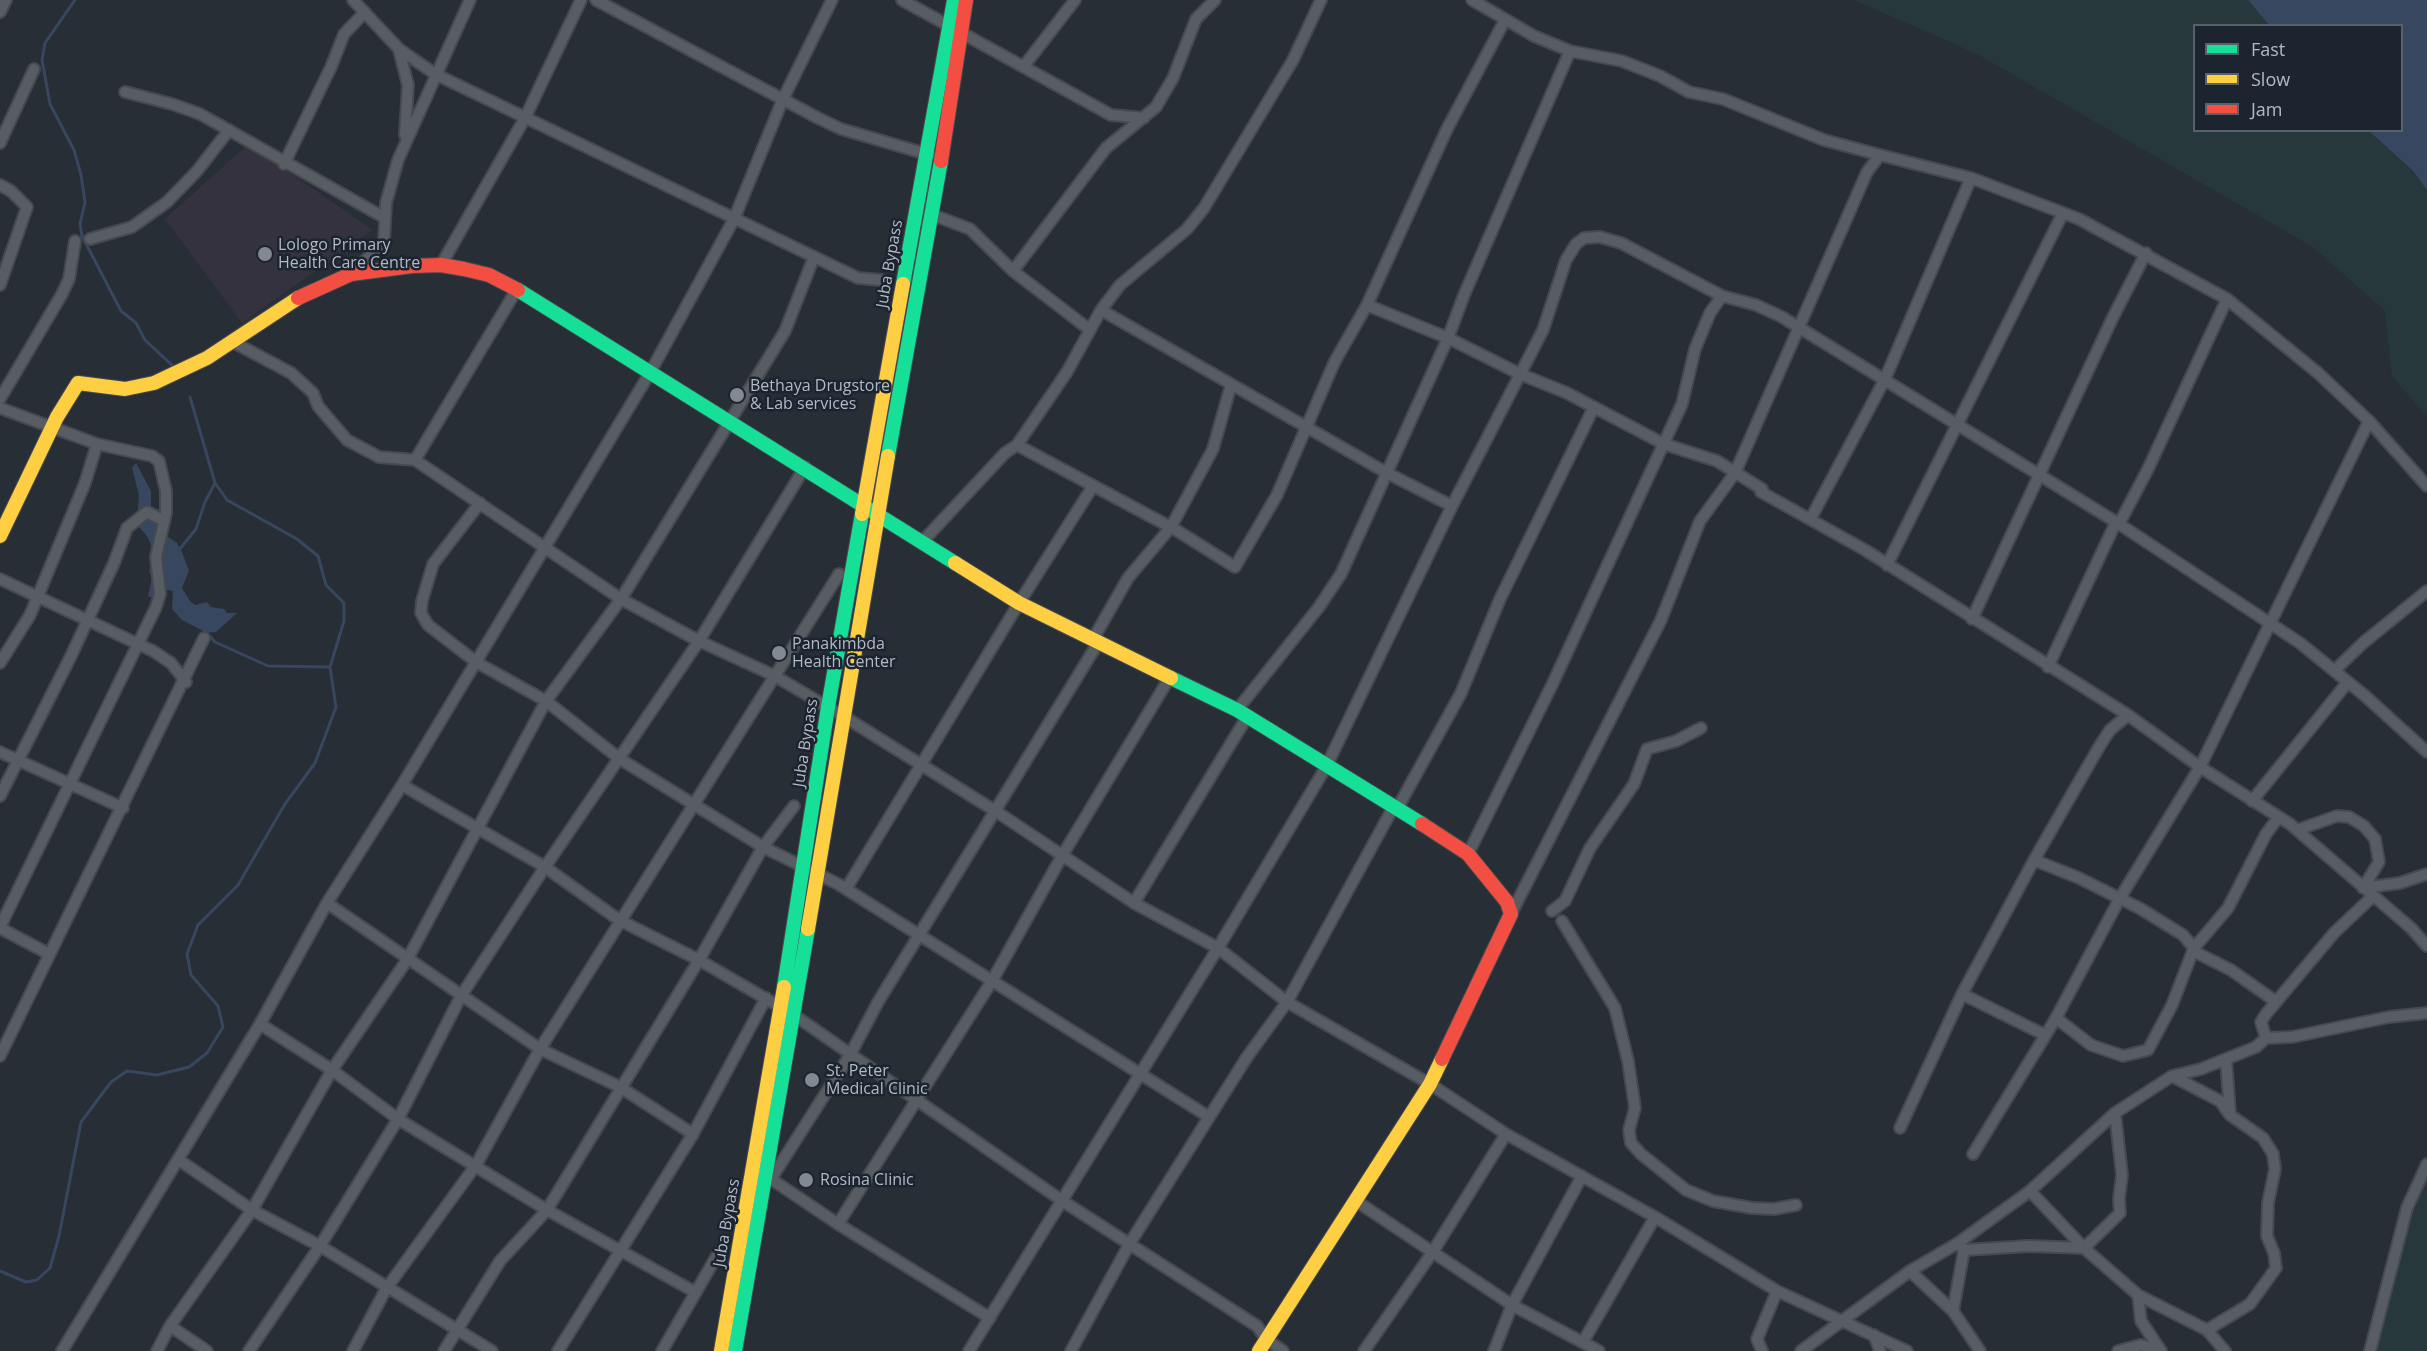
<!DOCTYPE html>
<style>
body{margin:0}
#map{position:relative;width:2427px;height:1351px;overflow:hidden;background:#282e35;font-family:"Open Sans",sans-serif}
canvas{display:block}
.legend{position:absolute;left:2193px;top:24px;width:210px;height:108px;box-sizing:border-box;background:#1c242f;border:2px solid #58606b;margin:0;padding:8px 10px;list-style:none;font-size:18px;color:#b2bac6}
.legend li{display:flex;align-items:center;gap:12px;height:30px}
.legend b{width:30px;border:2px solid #58606b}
</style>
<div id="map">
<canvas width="2427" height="1351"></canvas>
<ul class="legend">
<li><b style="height:8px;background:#16e098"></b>Fast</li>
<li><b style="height:8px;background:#ffcf43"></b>Slow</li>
<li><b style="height:8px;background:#f24e42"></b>Jam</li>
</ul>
</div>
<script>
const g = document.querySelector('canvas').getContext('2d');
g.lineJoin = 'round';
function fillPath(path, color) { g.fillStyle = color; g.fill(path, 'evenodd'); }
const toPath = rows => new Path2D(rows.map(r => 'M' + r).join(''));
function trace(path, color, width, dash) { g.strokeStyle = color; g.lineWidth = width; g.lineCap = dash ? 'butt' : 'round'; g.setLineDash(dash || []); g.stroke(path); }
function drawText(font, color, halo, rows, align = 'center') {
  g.font = font + ' "Open Sans",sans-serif'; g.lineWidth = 5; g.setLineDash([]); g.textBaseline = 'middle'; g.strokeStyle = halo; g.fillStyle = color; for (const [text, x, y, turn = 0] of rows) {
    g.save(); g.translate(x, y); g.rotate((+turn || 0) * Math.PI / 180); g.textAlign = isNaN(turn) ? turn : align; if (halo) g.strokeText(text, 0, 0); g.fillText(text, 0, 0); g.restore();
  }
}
fillPath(toPath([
 [248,144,373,230,242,323,165,219]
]), '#33323e');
fillPath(toPath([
 [1854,0,2248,0,2269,25,2194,26,2194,130,2369,131,2413,171,2427,190,2427,417,2392,376,2385,311,2313,247,1977,54],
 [2427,1174,2427,1351,2365,1351]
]), '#26383b');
fillPath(toPath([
 [2248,0,2427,0,2427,190,2413,171,2369,131,2402,130,2402,26,2269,25],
 [136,463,151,491,151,506,164,512,167,536,177,543,182,552,189,571,182,588,190,601,195,605,207,602,211,607,224,609,227,613,237,613,216,632,207,633,182,620,172,609,173,591,167,590,155,599,148,596,152,578,149,571,155,554,147,536,137,525,139,495,132,468]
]), '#37475f');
trace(toPath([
 [75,0,45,43,42,60,50,104,74,150,81,175,85,202,80,224,82,236,121,311,136,323,145,340,174,367],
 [179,550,196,529,205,502,215,483],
 [206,632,215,642,268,666,330,667],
 [0,1271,26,1282,37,1280,50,1268,59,1236,81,1122,111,1082,127,1071,157,1075,189,1067,207,1053,223,1027,218,1006,191,975,187,954,198,925,238,885,285,804,315,763,336,707,330,667,344,621,344,603,326,585,318,556,297,539,227,500,215,483,190,397]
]), '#37475f', 3);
const street = toPath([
 [353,0,399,49,435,74,858,278,881,280],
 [596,0,818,118,841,129,930,155],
 [902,0,1111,115,1144,118],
 [1472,0,1534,36,1570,51,1622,61,1660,76,1689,92,1723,99,1824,140,1880,155],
 [0,12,6,0],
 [399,50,408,85,405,135],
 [1024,66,1075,0],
 [125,92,172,104,200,114,385,218],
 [0,143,34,69],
 [284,164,331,67,344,34,365,12],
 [0,185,11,191,27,207,0,285],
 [933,215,970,229,1013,271,1090,330],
 [90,239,132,227,167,202,197,171,229,130],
 [441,265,525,118,581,0],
 [1013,271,1106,148,1156,107,1173,78,1196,19,1215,0],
 [352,274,384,241,386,203,398,160,470,0],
 [1367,305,1448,338,1520,374,1567,393,1664,444,1717,461,1762,489,1761,492,1865,550,2128,715,2200,767,2290,824,2411,928,2427,946],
 [1101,310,1387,473,1452,506],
 [233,342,291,373,313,393,318,406,347,440,379,457,415,460,621,599,699,641,773,675,843,716,997,812,1134,903,1218,948,1287,1002,1430,1084,1506,1134,1655,1217,1777,1291,1907,1351],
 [0,399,62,294,69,279,75,241],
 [0,408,97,444,152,456,159,461,166,491,166,513,156,557,160,594,156,607,0,927],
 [1017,445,1176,530,1235,567,1277,495,1335,361,1367,305,1447,129,1505,20],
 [415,460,517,289],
 [480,503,433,564,422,601,421,613,428,625,476,662,546,701,620,759,763,847,838,884,1209,1117],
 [1811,518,1885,379,1971,178],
 [2119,524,2148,469,2227,299],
 [922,542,1005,453,1017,445,1067,372,1101,310,1120,285,1187,229,1204,208,1293,60,1321,0],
 [1887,565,2063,213],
 [0,579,153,651,171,663,186,682],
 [1972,619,2113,317,2146,253],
 [1092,641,1128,578,1171,527,1213,449,1231,385],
 [0,663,30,615,85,483,97,444],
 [2048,667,2116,522],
 [2334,671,2363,643,2427,591],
 [1237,710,1319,607,1341,574,1448,338,1464,295,1570,51],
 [0,752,123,808],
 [402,785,545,867,619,920,699,960,794,1015,1061,1200,1257,1326,1266,1339,1283,1351],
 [0,796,71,656,114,563,127,528,147,512,164,521],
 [2252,801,2347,683],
 [1397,809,1461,693,1500,599,1594,407],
 [2297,830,2337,816,2349,817,2364,826,2375,839,2379,862,2363,888],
 [1468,854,1552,685,1682,404,1695,349,1710,313,1722,296,1756,305,1782,317,2116,522,2300,643,2364,695,2427,752],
 [2034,860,2079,878,2141,909,2183,935,2194,948,2172,1005,2148,1050,2123,1056,2091,1045,2056,1018],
 [2363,888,2400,883,2427,874],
 [846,889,1019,603,1093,486],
 [327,903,540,1049,620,1087,693,1134],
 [1134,903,1247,717],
 [1552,911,1565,901,1590,848,1634,784,1647,749,1676,741,1701,728],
 [1511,914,1661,620,1700,521,1735,473,1867,172,1880,155,1971,178,2079,219,2227,299,2318,373,2369,421,2427,486],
 [1562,921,1615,1008,1628,1061,1635,1108,1629,1130,1631,1143,1641,1154,1686,1190,1713,1201,1752,1208,1774,1209,1796,1205],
 [0,928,49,954],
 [2194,948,2228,908,2266,834,2278,818],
 [2193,951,2231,970,2275,1001],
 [1962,994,2045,1035],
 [260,1024,332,1070,398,1119,547,1210,695,1292],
 [2266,1038,2261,1022,2266,1014,2334,933,2373,896],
 [0,1056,204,638],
 [2226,1059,2230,1114],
 [2172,1076,2220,1101,2230,1115,2263,1138,2273,1154,2275,1169,2268,1203,2267,1236,2274,1253,2276,1268,2250,1304,2207,1330],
 [1900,1128,1962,994,2034,860,2099,747,2110,730,2128,715],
 [1973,1154,2056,1018,2120,898,2200,767,2369,421],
 [179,1160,252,1210,320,1246,492,1351],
 [765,1179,771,1179,838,1224,990,1318],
 [771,1179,850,1055,878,1002,1098,643],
 [2030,1191,2084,1248,2138,1295,2207,1330,2225,1351],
 [1356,1201,1512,1305,1599,1351],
 [838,1224,992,981,1062,856,1170,677],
 [1958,1243,1964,1250,2029,1246,2084,1248,2120,1213,2119,1199,2122,1175,2115,1113],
 [1910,1271,1953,1311,1980,1351],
 [2138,1295,2141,1321,2161,1351],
 [1953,1311,1964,1250],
 [170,1326,207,1351],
 [1874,1335,1880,1351],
 [1583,1342,1655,1217],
 [62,1351,260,1024,327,903,402,785,651,371,734,219,783,99,832,0],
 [157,1351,170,1326,252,1210,332,1070,407,960,546,701,621,599,785,331,814,257],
 [249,1351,320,1246,398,1119,461,996,545,867,699,641,805,467],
 [353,1351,386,1289,476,1165,540,1049,839,574],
 [444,1351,500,1261,547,1210,699,960,763,847,794,806],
 [558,1351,693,1134,766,998],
 [662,1351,719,1252],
 [969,1351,1218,948,1326,767,1452,506,1543,330,1566,260,1576,244,1584,238,1600,237,1621,243,1722,296],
 [1071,1351,1130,1243,1247,1057,1287,1002,1394,806],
 [1364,1351,1432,1253,1506,1134],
 [1494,1351,1512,1305,1582,1176],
 [1762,1351,1757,1339,1777,1291],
 [1801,1351,1910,1271,1958,1243,2030,1191,2115,1113,2172,1076,2201,1069,2256,1047,2266,1038,2292,1037,2389,1017,2427,1013],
 [2118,1351,2141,1345,2159,1351],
 [2370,1351,2407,1208,2427,1164]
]);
const fast = toPath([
 [903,284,954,0],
 [518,290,955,563],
 [888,456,941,161],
 [1171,678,1237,710,1422,824],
 [784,987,828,707,862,514],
 [735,1351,808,929]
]);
const slow = toPath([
 [862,514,903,284],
 [0,536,57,417,78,383,125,389,154,383,207,358,298,298],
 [955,563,1019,603,1171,678],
 [808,929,888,456],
 [721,1351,784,987],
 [1259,1351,1430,1084,1442,1059]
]);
const jam = toPath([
 [941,161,966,0],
 [298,298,351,274,412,266,441,265,464,269,489,275,518,290],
 [1422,824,1468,854,1507,902,1511,914,1442,1059]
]);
trace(street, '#464a50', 14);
trace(fast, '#464a50', 16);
trace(slow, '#464a50', 16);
trace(jam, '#464a50', 16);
trace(street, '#585c63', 10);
trace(fast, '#16e098', 14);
trace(slow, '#ffcf43', 14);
trace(jam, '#f24e42', 14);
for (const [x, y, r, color] of [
 [265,254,8,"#828993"],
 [737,395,8,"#828993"],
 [779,653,8,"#828993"],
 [812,1080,8,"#828993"],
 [806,1180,8,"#828993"]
]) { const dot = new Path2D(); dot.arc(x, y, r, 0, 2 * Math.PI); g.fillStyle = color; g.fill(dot); trace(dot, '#1c242f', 2); }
drawText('16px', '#b2bac6', '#1c242f', [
 ["Lologo Primary",278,245],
 ["Health Care Centre",278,263],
 ["Bethaya Drugstore",750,386],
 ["& Lab services",750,404],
 ["Panakimbda",792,644],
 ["Health Center",792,662],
 ["St. Peter",826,1071],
 ["Medical Clinic",826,1089],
 ["Rosina Clinic",820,1180]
], 'left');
drawText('16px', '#b2bac6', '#1c242f', [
 ["Juba Bypass",890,264,-80],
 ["Juba Bypass",806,743,-81],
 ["Juba Bypass",727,1223,-80]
]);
</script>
